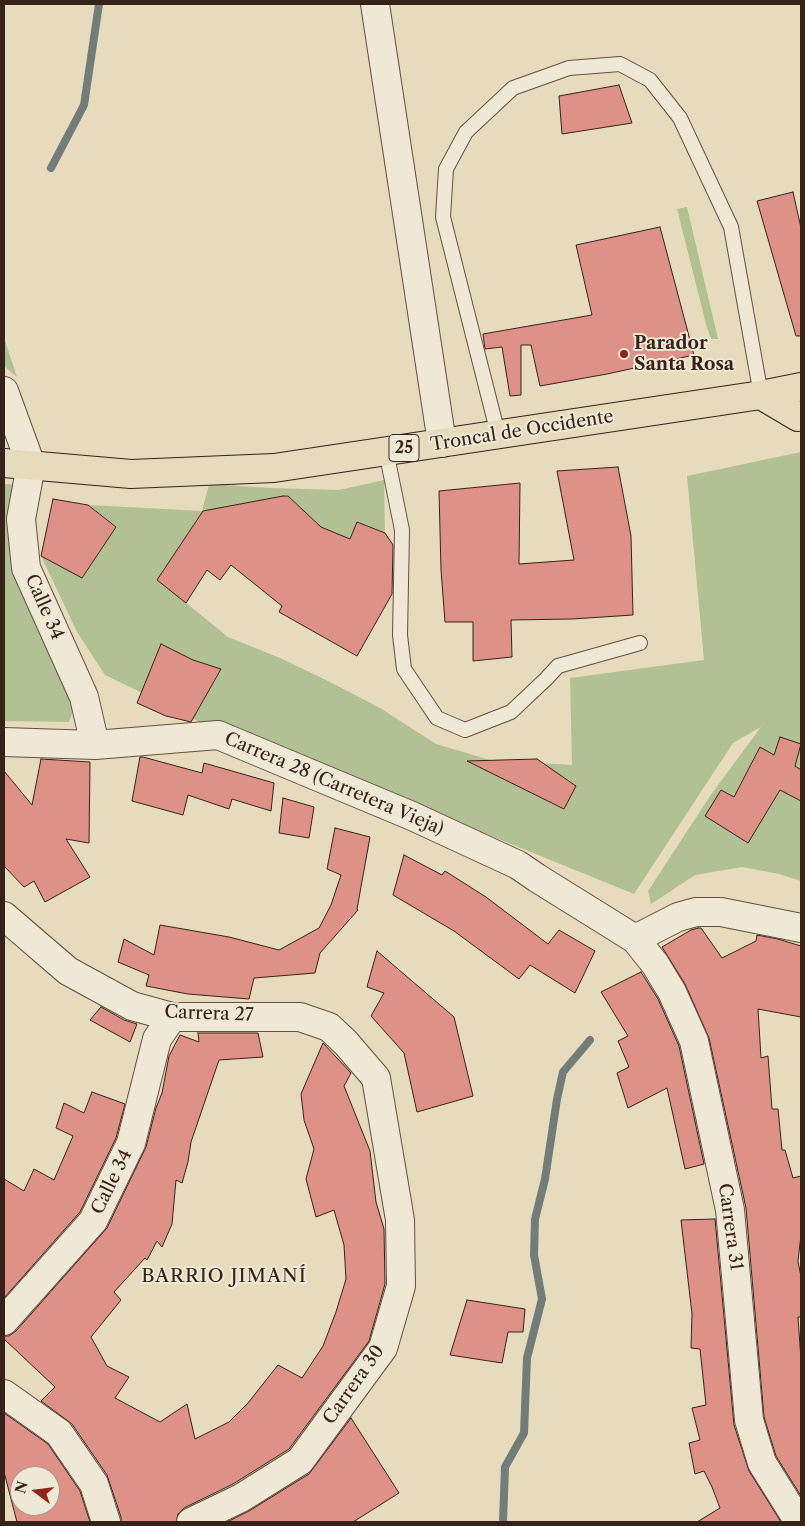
<!DOCTYPE html>
<meta charset="utf-8">
<style>
body{margin:0}
#map{position:relative;width:805px;height:1526px;overflow:hidden;background:#e7dbbd;font-family:"Libre Caslon Text",serif}
canvas{display:block}
.frame{position:absolute;inset:0;border:5px solid #362219;pointer-events:none}
.north{position:absolute;left:10px;top:1466px;width:50px;height:50px;box-sizing:border-box;background:#efe8d4;border:1px solid #a59989;border-radius:50%;rotate:285deg;font-size:14px;font-weight:700;line-height:20px;text-align:center;color:#362219}
.north::after{content:'';display:block;margin:auto;width:18px;height:22px;background:#8f2418;clip-path:polygon(50% 0,100% 100%,50% 72%,0 100%)}
</style>
<div id="map">
<canvas width="805" height="1526"></canvas>
<div class="frame"></div>
<div class="north">N</div>
</div>
<script>
const g = document.querySelector('canvas').getContext('2d');
g.lineJoin = 'round';
function fillPath(path, color) { g.fillStyle = color; g.fill(path, 'evenodd'); }
const toPath = rows => new Path2D(rows.map(r => 'M' + r).join(''));
function trace(path, color, width, dash) { g.strokeStyle = color; g.lineWidth = width; g.lineCap = dash ? 'butt' : 'round'; g.setLineDash(dash || []); g.stroke(path); }
function drawText(font, color, halo, rows, align = 'center') {
  g.font = font + ' "Libre Caslon Text",serif'; g.lineWidth = 4; g.setLineDash([]); g.textBaseline = 'middle'; g.strokeStyle = halo; g.fillStyle = color; for (const [text, x, y, turn = 0] of rows) {
    g.save(); g.translate(x, y); g.rotate((+turn || 0) * Math.PI / 180); g.textAlign = isNaN(turn) ? turn : align; if (halo) g.strokeText(text, 0, 0); g.fillText(text, 0, 0); g.restore();
  }
}
fillPath(toPath([
 [687,207,718,339,711,339,707,328,677,209],
 [4,338,17,377,4,366],
 [801,452,801,881,779,874,742,867,695,875,651,904,648,891,710,796,761,727,733,743,634,894,388,794,219,732,155,699,105,675,77,632,41,556,83,577,116,527,89,505,202,511,209,484,272,488,339,490,384,480,385,533,358,522,350,539,321,527,287,495,203,511,158,580,228,637,280,658,328,681,380,708,436,744,490,760,572,765,570,678,704,660,687,476],
 [4,484,26,485,19,519,77,700,69,722,4,721]
]), '#b2c193');
trace(toPath([
 [51,168,84,105,99,4],
 [503,1522,505,1467,524,1433,527,1358,542,1299,534,1255,535,1219,545,1179,557,1099,563,1072,590,1040]
]), '#727d7a', 8);
const building = toPath([
 [619,85,632,123,562,134,559,96,619,85],
 [793,192,801,228,801,336,796,336,757,201,793,192],
 [660,227,694,355,607,374,540,386,531,345,521,345,521,395,510,396,502,347,485,349,483,334,592,315,576,245,660,227],
 [618,467,631,536,633,615,572,619,511,620,512,657,473,661,473,622,445,622,441,570,439,491,520,483,519,564,574,560,557,471,618,467],
 [283,496,288,496,321,527,350,539,357,522,385,533,393,545,392,594,357,656,279,612,282,606,231,565,220,580,207,570,186,603,157,580,203,511,283,496],
 [53,499,88,505,116,527,82,578,41,556,53,499],
 [161,644,193,660,221,669,191,722,166,716,137,703,161,644],
 [780,737,801,744,795,766,801,770,801,801,780,790,748,843,705,816,721,790,734,797,760,747,774,755,780,737],
 [140,757,143,757,202,773,204,763,274,783,271,811,232,799,229,809,188,795,183,815,132,801,140,757],
 [41,759,90,762,89,843,66,839,90,877,45,902,34,881,24,887,4,866,4,771,32,805,41,759],
 [537,759,576,786,564,809,467,761,537,759],
 [283,798,314,807,309,838,279,833,283,798],
 [335,828,370,837,357,909,358,910,320,953,315,973,254,978,249,999,188,994,146,986,149,975,118,962,124,939,154,955,160,925,229,937,279,950,319,928,331,905,341,875,327,869,335,828],
 [404,855,442,875,445,871,486,897,548,944,559,930,595,951,575,993,530,965,519,979,454,931,393,895,404,855],
 [698,928,701,928,722,958,756,941,757,935,778,939,801,946,801,1017,758,1009,761,1058,768,1056,772,1109,778,1109,782,1150,785,1150,793,1178,801,1176,801,1235,798,1261,801,1277,801,1317,798,1317,801,1360,801,1496,776,1456,764,1417,746,1208,709,1038,685,984,662,947,691,930,698,928],
 [377,951,454,1017,473,1096,417,1112,404,1053,371,1016,384,993,367,987,377,951],
 [641,972,658,999,679,1046,704,1164,685,1169,667,1088,628,1108,617,1073,629,1067,618,1041,628,1036,601,992,641,972],
 [101,1007,124,1020,137,1024,130,1042,90,1020,101,1007],
 [198,1033,258,1033,263,1057,219,1060,191,1142,188,1162,182,1183,176,1180,172,1224,162,1247,157,1241,147,1260,145,1258,114,1292,121,1300,91,1337,107,1366,129,1377,115,1398,160,1422,187,1404,195,1439,229,1422,248,1403,278,1365,302,1378,323,1346,336,1312,346,1279,344,1245,334,1210,316,1217,306,1179,314,1149,304,1120,301,1094,323,1043,351,1073,344,1086,370,1151,376,1202,384,1229,385,1284,369,1341,289,1449,233,1484,184,1508,178,1514,176,1522,121,1522,121,1517,107,1475,72,1424,41,1401,55,1387,4,1339,4,1336,9,1336,16,1331,107,1228,146,1147,156,1108,162,1093,169,1056,180,1035,199,1042,198,1033],
 [92,1092,125,1104,116,1138,80,1212,4,1298,4,1179,24,1191,34,1169,54,1180,73,1136,56,1128,64,1103,84,1113,92,1092],
 [715,1219,734,1425,749,1471,781,1522,697,1522,720,1508,712,1487,704,1471,695,1474,689,1443,700,1440,692,1408,706,1405,700,1349,691,1348,692,1314,681,1220,715,1219],
 [467,1300,525,1309,523,1332,508,1332,502,1363,450,1355,467,1300],
 [4,1413,48,1444,80,1491,90,1522,17,1522,4,1472,4,1413],
 [20,1476,50,1476,50,1506,20,1506,20,1476],
 [351,1418,399,1493,353,1522,227,1522,249,1511,309,1474,351,1418]
]);
fillPath(building, '#de9187');
trace(building, '#362219', 1);
const lane = toPath([
 [498,434,443,217,446,169,466,132,513,88,569,68,620,64,650,80,680,118,731,227,761,395],
 [386,451,402,530,400,635,404,669,437,718,465,730,511,712,546,679,558,666,640,643]
]);
const street = toPath([
 [375,4,442,443],
 [4,391,31,465,21,519,26,568,84,697,95,745],
 [4,742,95,745,218,735,412,816,518,865,537,878,635,939,655,964,672,992,694,1041,730,1210,749,1420,762,1463,799,1522],
 [4,916,68,971,132,1006,172,1017,300,1017,329,1027,346,1043,376,1078,400,1220,401,1286,383,1348,300,1461,241,1498,191,1522],
 [635,939,678,917,696,912,721,912,801,928],
 [4,1321,93,1221,131,1143,157,1039,172,1017],
 [4,1394,59,1433,94,1484,106,1522]
]);
const primary = toPath([
 [761,395,798,417,801,416],
 [4,463,131,474,274,468,761,395,801,387]
]);
trace(lane, '#625042', 16);
trace(street, '#625042', 30);
trace(primary, '#362219', 30);
trace(lane, '#efe8d4', 14);
trace(street, '#efe8d4', 28);
trace(primary, '#e7dbbd', 28);
for (const [x, y, r, color] of [
 [624,354,5,"#8f2418"]
]) { const dot = new Path2D(); dot.arc(x, y, r, 0, 2 * Math.PI); g.fillStyle = color; g.fill(dot); trace(dot, '#efe8d4', 2); }
for (const [x, y, w] of [
 [404,448,30]
]) { const box = new Path2D(); box.roundRect(x - w / 2, y - 13.5, w, 27, 4); g.fillStyle = '#efe8d4'; g.fill(box); trace(box, '#362219', 1); }
drawText('bold 16px', '#362219', null, [
 ["25",404,448]
]);
drawText('bold 18px', '#362219', '#efe8d4', [
 ["Parador",634,344],
 ["Santa Rosa",634,365]
], 'left');
drawText('18px', '#362219', '#efe8d4', [
 ["Troncal de Occidente",522,431,-9],
 ["Calle 34",44,607,66],
 ["Carrera 28 (Carretera Vieja)",334,784,23],
 ["Carrera 27",209,1014,2],
 ["Calle 34",112,1182,-64],
 ["Carrera 31",730,1227,82],
 ["Carrera 30",354,1385,-55]
]);
g.letterSpacing = '1px';
drawText('19px', '#362219', '#efe8d4', [
 ["BARRIO JIMANÍ",224,1277]
]);
g.letterSpacing = '0px';
</script>
